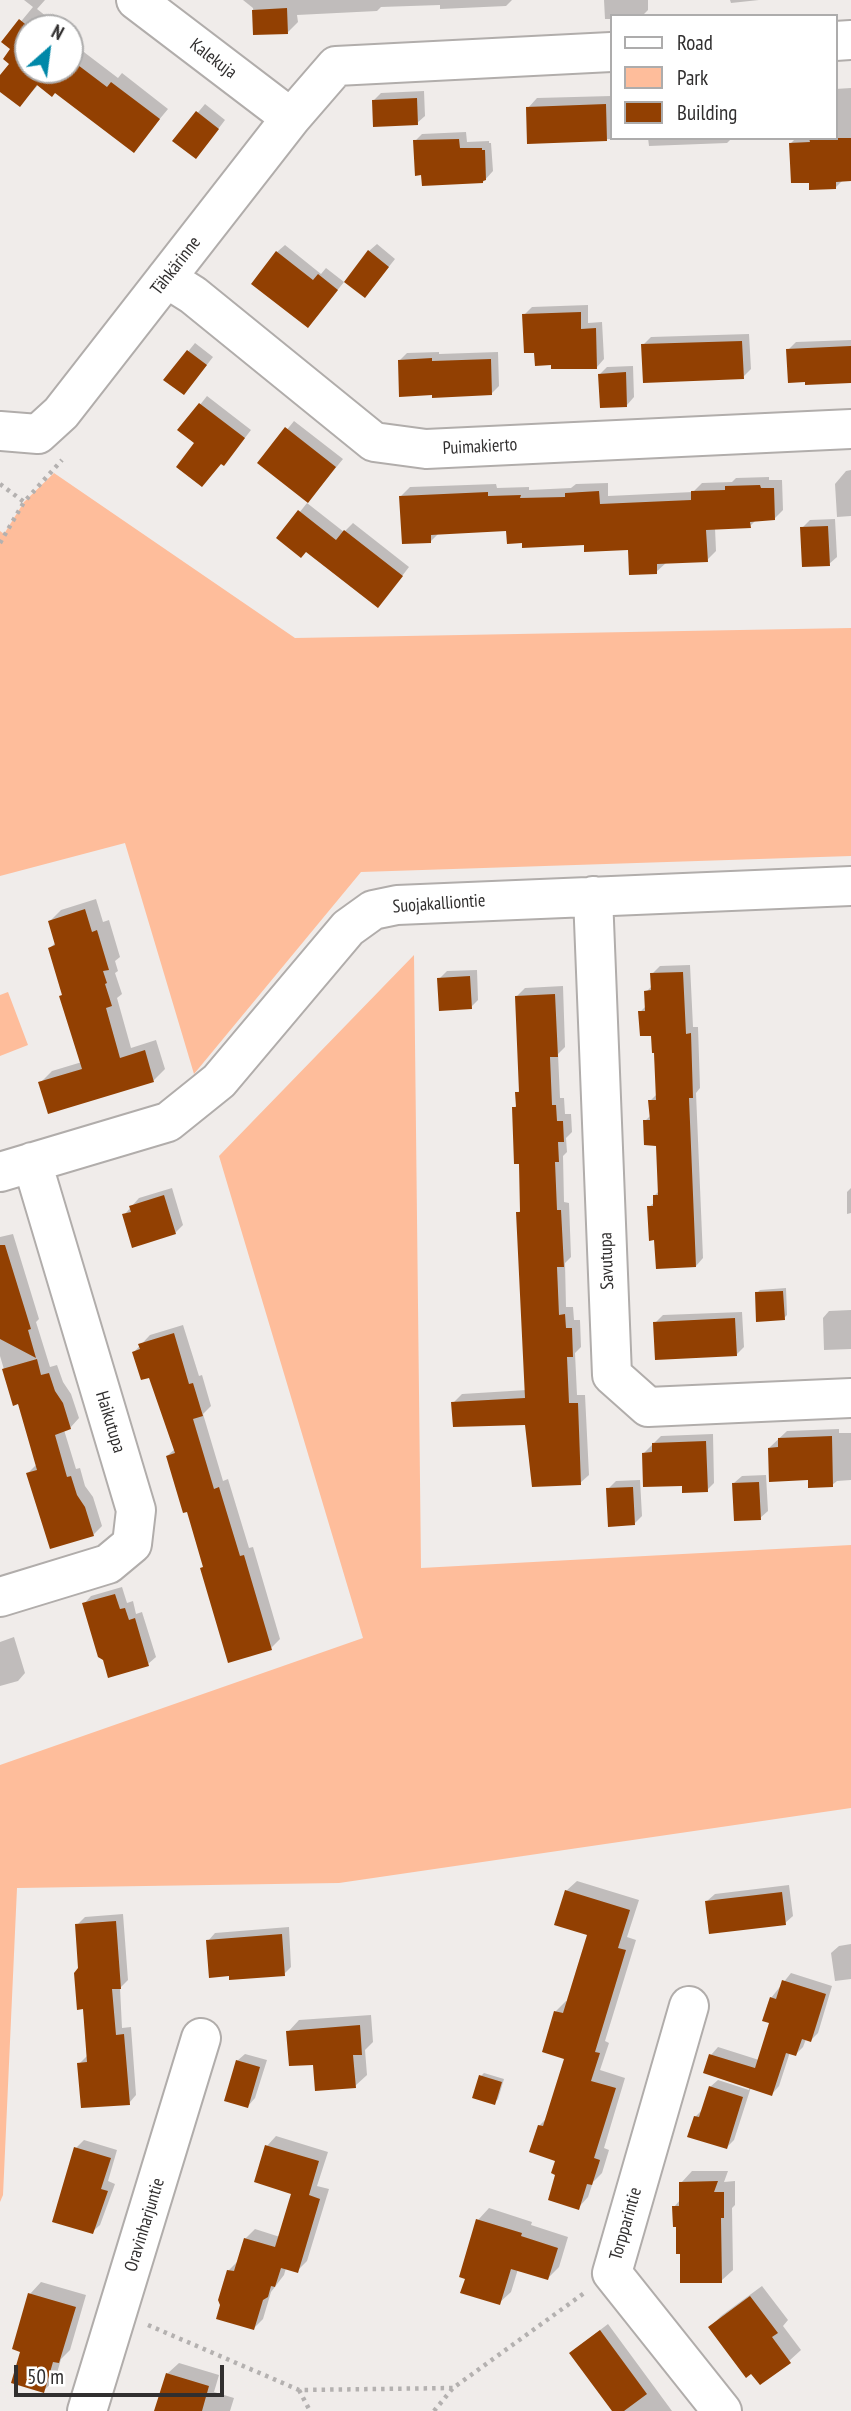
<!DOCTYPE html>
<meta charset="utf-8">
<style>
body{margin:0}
#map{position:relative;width:851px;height:2411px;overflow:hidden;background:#f0ecea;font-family:"PT Sans Narrow",sans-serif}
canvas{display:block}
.legend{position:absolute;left:610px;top:14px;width:228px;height:126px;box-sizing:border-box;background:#fff;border:2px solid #adacac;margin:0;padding:9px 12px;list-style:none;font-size:21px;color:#312f2f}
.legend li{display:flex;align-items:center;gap:14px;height:35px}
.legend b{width:35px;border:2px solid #adacac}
.north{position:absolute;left:14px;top:14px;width:70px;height:70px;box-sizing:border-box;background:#fff;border:2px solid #adacac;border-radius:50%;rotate:28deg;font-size:19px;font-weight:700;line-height:28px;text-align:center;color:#312f2f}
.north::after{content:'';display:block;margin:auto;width:24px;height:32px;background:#0088a8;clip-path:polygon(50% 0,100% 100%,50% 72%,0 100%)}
.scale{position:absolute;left:14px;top:2365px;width:210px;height:32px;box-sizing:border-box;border:4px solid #312f2f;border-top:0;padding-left:9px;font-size:21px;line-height:24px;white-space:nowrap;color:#312f2f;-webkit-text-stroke:5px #fff;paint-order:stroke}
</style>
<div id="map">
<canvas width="851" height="2411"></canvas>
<ul class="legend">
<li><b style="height:9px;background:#fff"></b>Road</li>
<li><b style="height:19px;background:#febd9b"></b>Park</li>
<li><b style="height:19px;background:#924002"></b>Building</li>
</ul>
<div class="north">N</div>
<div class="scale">50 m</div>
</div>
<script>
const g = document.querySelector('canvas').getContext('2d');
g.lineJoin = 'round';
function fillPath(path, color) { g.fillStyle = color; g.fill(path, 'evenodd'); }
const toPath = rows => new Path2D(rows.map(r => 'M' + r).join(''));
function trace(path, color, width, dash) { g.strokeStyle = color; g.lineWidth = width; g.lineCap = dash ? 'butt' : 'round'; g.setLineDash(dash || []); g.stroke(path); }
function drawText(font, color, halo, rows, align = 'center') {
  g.font = font + ' "PT Sans Narrow",sans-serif'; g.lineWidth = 7; g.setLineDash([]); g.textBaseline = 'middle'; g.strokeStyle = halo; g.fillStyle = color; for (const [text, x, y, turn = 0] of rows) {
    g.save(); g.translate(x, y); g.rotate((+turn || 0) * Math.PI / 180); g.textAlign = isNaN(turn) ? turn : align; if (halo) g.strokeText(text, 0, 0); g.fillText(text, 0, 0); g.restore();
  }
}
fillPath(toPath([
 [54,473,295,638,851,628,851,856,361,872,194,1074,125,843,0,876,0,531,4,534,24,502],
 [414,955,421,1568,851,1545,851,1808,339,1883,17,1888,3,2195,0,2202,0,1765,363,1638,219,1156],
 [8,992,28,1045,0,1056,0,995]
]), '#febd9b');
fillPath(toPath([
 [24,0,45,0,37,9,61,28,28,28,28,70,70,70,70,36,75,39,72,43,118,78,122,73,168,109,133,151,56,91,39,84,20,105,0,89,0,78,11,63,13,49,4,42,33,7],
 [243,0,512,0,506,6,440,9,440,5,381,7,377,11,297,15,298,22,288,32,255,33,253,8],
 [604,0,648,0,648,10,642,16,611,16,611,19,605,19],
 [730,0,759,0,731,3],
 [851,88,851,179,843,180,836,187,810,181,791,143,796,138,835,138,835,89],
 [424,91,425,116,417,123,374,100,381,93],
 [611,96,611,138,638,138,529,142,528,108,537,98],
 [205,104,225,120,203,149,175,140],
 [466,132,467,142,489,141,489,143,491,143,493,171,483,182,415,141,422,134],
 [648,138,732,138,727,143,649,146],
 [377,244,395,259,372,288,369,251],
 [285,245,321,274,326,268,344,282,315,318,277,252],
 [588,305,588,323,602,322,604,359,597,367,553,363,536,351,524,315,532,307],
 [749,334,751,369,743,377,643,345,651,337],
 [851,340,851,381,788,350,796,342],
 [195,343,213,357,191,385,166,379],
 [439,352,439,354,498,352,499,386,492,393,399,361,407,353],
 [633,366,634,397,627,405,600,374,607,367],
 [207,396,251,430,231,456,197,443,180,430],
 [294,421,343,459,315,493,260,463],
 [851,470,851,516,837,517,835,484,846,471],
 [769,477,769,480,782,480,783,510,774,519,756,520,750,526,715,528,716,551,707,560,666,563,656,572,630,548,523,541,508,529,439,533,430,542,401,496,410,487,496,484,497,488,529,487,529,490,571,488,576,484,608,483,608,496,693,492,702,483,732,482,736,478],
 [307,503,344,532,353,523,409,567,385,598,306,550,279,538],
 [835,519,837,557,829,564,802,528,810,520],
 [96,899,103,922,109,920,120,957,115,961,118,971,115,973,122,994,117,998,131,1048,156,1040,165,1069,154,1080,49,1111,40,1083,52,1071,82,1062,50,948,56,942,50,921,61,910],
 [690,965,693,1027,698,1027,700,1088,696,1093,703,1258,696,1266,656,1238,649,1207,655,1202,654,1196,659,1191,658,1144,645,1121,651,1115,650,1101,657,1094,653,1035,640,1012,646,1006,646,992,653,985,652,974,660,966],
 [477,970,478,1000,471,1007,439,979,447,971],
 [563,986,565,1047,558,1054,560,1098,564,1098,565,1114,571,1114,572,1132,566,1138,567,1152,563,1156,564,1202,569,1203,571,1257,565,1263,566,1307,573,1307,574,1320,580,1320,581,1347,575,1353,577,1395,585,1395,589,1475,580,1483,527,1423,453,1403,462,1394,527,1390,518,1213,522,1209,520,1162,514,1108,518,1104,517,1093,520,1090,516,997,525,988],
 [172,1188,183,1225,175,1233,124,1215,139,1198],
 [851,1188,851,1213,847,1214,847,1192],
 [13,1234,39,1319,36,1322,50,1367,57,1365,63,1382,71,1394,79,1418,70,1428,64,1430,76,1469,80,1468,85,1486,93,1497,102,1526,93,1535,28,1473,37,1464,19,1402,14,1403,0,1356,0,1237],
 [786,1288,787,1315,784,1318,757,1293,760,1290],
 [851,1310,851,1349,824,1350,823,1318,829,1311],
 [742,1312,744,1347,736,1355,655,1323,663,1315],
 [183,1325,199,1376,202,1375,211,1406,203,1414,223,1481,228,1479,249,1548,253,1547,280,1639,271,1648,205,1565,188,1510,167,1456,175,1449,150,1376,134,1352,150,1335],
 [839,1429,839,1433,851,1433,851,1480,837,1481,832,1485,809,1478,769,1448,787,1431],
 [713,1434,714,1483,707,1490,644,1453,661,1436],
 [766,1475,768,1511,760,1518,734,1483,742,1476],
 [640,1480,642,1516,634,1524,608,1489,616,1481],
 [122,1587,127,1603,133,1601,136,1614,142,1612,156,1657,148,1664,84,1604,91,1596],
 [14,1637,25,1673,18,1681,0,1686,0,1642],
 [577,1881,639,1900,627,1937,636,1940,605,2041,609,2043,600,2070,625,2078,604,2148,609,2150,602,2173,593,2182,588,2197,578,2208,558,2173,557,2159,539,2126,547,2118,566,2057,556,2011,566,2001,568,2002,589,1934,566,1891],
 [789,1885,793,1916,785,1923,707,1901,715,1894],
 [123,1914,128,1980,120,1988,122,2028,131,2027,136,2095,129,2103,79,2064,87,2056,77,1925,85,1917],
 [289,1927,291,1967,284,1974,208,1941,215,1933],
 [851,1944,851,1979,835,1981,831,1953,839,1946],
 [791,1973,832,1986,818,2033,811,2040,806,2039,803,2047,796,2054,790,2052,779,2086,772,2094,751,2087,734,2140,727,2147,695,2117,704,2108,710,2087,718,2080,749,2090,750,2086,711,2055,718,2047,759,2060,771,2022,771,1998],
 [371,2015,373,2042,365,2050,367,2075,355,2086,314,2063,288,2032,299,2020],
 [245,2054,267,2060,255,2098,248,2106,237,2061],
 [484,2073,504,2079,498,2099,494,2103,481,2076],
 [276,2136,328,2152,317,2186,329,2189,307,2261,297,2271,286,2268,284,2275,271,2292,263,2319,254,2328,228,2271,238,2261,245,2239,255,2229,280,2237,293,2193,267,2146],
 [84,2140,117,2150,108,2181,115,2184,100,2225,92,2232,76,2148],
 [692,2171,728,2171,724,2182,735,2181,735,2205,732,2208,733,2270,721,2281,682,2252,674,2207,681,2199,681,2183],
 [489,2208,532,2222,531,2225,568,2237,559,2267,548,2278,518,2269,511,2292,499,2303,478,2220],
 [41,2282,86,2295,70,2350,61,2359,55,2380,43,2391,22,2351,14,2348,30,2294],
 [762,2286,788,2320,783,2326,801,2350,789,2361,710,2327,721,2316],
 [608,2324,672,2411,614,2411,579,2346],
 [179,2363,219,2375,214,2392,234,2398,230,2411,156,2411,167,2374]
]), '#0003');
fillPath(toPath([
 [287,8,288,34,253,35,252,10],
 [19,19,30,28,28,28,28,70,70,70,70,59,107,87,111,82,160,119,134,153,55,93,52,97,37,85,20,107,0,92,0,75,9,64,3,59,10,49,1,42],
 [417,98,418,125,373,127,372,100],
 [606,104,607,141,527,144,526,107],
 [196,111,219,129,196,159,172,141],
 [809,138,851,138,851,181,836,182,836,189,809,190,809,183,791,183,789,143,810,142],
 [459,139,460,148,482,148,482,150,485,150,486,180,483,181,483,183,422,186,421,175,415,176,413,140],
 [368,250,389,267,365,298,344,282],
 [276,251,313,280,318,274,338,290,308,328,251,284],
 [581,312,581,329,596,328,597,369,551,369,551,365,535,366,534,353,524,353,522,314],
 [742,341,744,379,643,383,641,344],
 [851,346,851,383,805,385,805,382,788,383,786,349],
 [187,350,207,365,184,395,163,380],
 [432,358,432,361,491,359,492,395,432,398,432,395,399,397,398,360],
 [626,372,627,407,600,408,598,374],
 [199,403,245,438,224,466,221,464,202,487,176,467,194,443,177,430],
 [285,427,336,467,308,503,257,463],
 [760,485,761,488,774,488,775,520,750,522,751,528,706,530,708,562,657,564,657,574,629,575,628,550,584,552,584,545,522,548,522,543,507,544,506,531,431,535,431,543,402,544,399,496,488,492,488,496,521,495,520,498,565,497,565,493,599,491,600,504,691,500,691,491,725,490,725,486],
 [298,510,336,540,344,530,403,576,378,608,306,552,301,558,276,538],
 [828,526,830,566,802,567,800,527],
 [85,909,92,932,97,930,109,970,103,971,107,983,105,984,112,1006,106,1008,120,1058,145,1050,154,1082,48,1114,38,1082,82,1069,59,996,62,995,48,948,55,945,48,921],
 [683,972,686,1034,691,1033,693,1098,689,1098,696,1267,656,1269,654,1240,649,1241,647,1206,653,1206,653,1195,658,1195,656,1146,644,1145,643,1120,650,1120,648,1100,656,1100,654,1053,652,1053,651,1036,640,1036,638,1011,645,1011,644,991,651,990,650,973],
 [470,976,472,1009,439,1011,437,978],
 [555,994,558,1057,550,1057,552,1105,556,1105,557,1121,563,1121,564,1142,558,1142,559,1162,555,1162,557,1210,561,1210,564,1267,557,1267,559,1315,565,1314,566,1328,572,1328,573,1357,567,1357,569,1403,578,1403,581,1485,532,1487,525,1425,453,1427,451,1402,525,1398,516,1212,520,1212,519,1164,514,1164,512,1107,516,1107,515,1092,519,1092,515,996],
 [164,1195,176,1234,132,1248,122,1214,131,1212,129,1206],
 [0,1245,5,1245,31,1329,28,1330,36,1358,0,1339],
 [783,1291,785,1320,756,1322,755,1292],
 [735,1318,737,1356,655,1360,653,1322],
 [174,1333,189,1384,193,1383,203,1416,193,1419,214,1489,219,1487,240,1556,244,1555,272,1650,228,1663,200,1568,203,1567,187,1512,183,1513,166,1456,175,1453,149,1378,141,1380,132,1352,140,1349,138,1344],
 [37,1359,41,1375,49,1373,55,1391,63,1403,71,1429,55,1435,67,1477,71,1476,77,1495,85,1507,94,1536,50,1549,26,1473,37,1470,18,1404,13,1406,2,1369],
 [832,1436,833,1487,808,1488,808,1480,769,1482,768,1448,778,1447,778,1438],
 [706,1441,708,1492,682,1493,682,1486,643,1487,642,1453,652,1452,652,1443],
 [759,1482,761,1520,734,1521,732,1483],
 [633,1487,635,1525,608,1527,606,1488],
 [115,1594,120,1609,125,1608,129,1620,135,1618,149,1666,108,1678,103,1660,98,1657,82,1603],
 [565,1890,630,1910,618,1948,626,1950,595,2052,600,2053,591,2081,616,2088,594,2158,600,2160,592,2185,587,2184,579,2210,548,2200,555,2175,551,2173,555,2161,529,2152,538,2125,543,2126,564,2059,542,2052,554,2011,563,2013,587,1935,554,1925],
 [782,1892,786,1925,709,1934,705,1901],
 [116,1921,121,1989,112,1989,116,2035,124,2034,130,2105,81,2108,77,2063,87,2062,83,2009,77,2010,74,1973,78,1968,75,1924],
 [282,1934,285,1976,229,1980,229,1976,209,1978,206,1940],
 [782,1980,826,1994,811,2042,802,2039,796,2056,786,2053,772,2096,703,2073,709,2054,755,2068,769,2023,762,2021,770,1997,776,1999],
 [360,2025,362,2055,353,2055,356,2088,315,2091,313,2065,289,2066,286,2031],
 [236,2060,260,2067,248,2108,224,2101],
 [479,2075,502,2082,495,2105,472,2098],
 [709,2086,743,2097,727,2149,687,2137,694,2116,699,2117],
 [265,2145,319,2161,309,2195,320,2199,298,2273,281,2268,275,2287,271,2286,268,2297,263,2300,254,2330,216,2319,220,2305,218,2300,227,2270,234,2271,244,2238,275,2247,291,2194,254,2182],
 [74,2147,111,2158,101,2189,108,2191,93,2234,52,2222],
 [718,2181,714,2192,724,2192,724,2218,721,2218,722,2283,680,2283,680,2254,676,2254,676,2227,673,2227,672,2206,679,2206,679,2182],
 [476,2219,522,2233,521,2236,558,2248,548,2280,511,2269,500,2305,460,2293,465,2279,459,2277],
 [28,2293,76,2307,59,2363,53,2362,44,2393,11,2383,20,2352,12,2349],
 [750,2296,778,2333,772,2337,791,2363,760,2385,751,2374,746,2378,708,2327],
 [600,2330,647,2394,624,2411,612,2411,569,2353],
 [166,2373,209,2386,202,2411,154,2411]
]), '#924002');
const minor = toPath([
 [136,0,291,118],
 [835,41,851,40],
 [166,278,193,295,374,442,426,449,851,429],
 [0,431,38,434,61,413,291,118,336,66,611,52],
 [593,896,612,1375,648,1407,851,1398],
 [0,1172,168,1122,219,1081,348,928,373,910,397,905,851,886],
 [0,1597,108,1564,132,1544,136,1510,32,1162],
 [689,2006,612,2273,722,2411],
 [87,2411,201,2038]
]);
trace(minor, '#b1adab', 42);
trace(toPath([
 [0,484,24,502,62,460],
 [0,543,24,502],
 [148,2325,299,2390,453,2388],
 [299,2390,310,2411],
 [434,2411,453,2388,587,2291]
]), '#b4b1b0', 4.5, [3.5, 5]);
trace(minor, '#fff', 38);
drawText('18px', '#312f2f', '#fff', [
 ["Kalekuja",213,59,37],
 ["Tähkärinne",176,266,-52],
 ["Puimakierto",480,447,-3],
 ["Suojakalliontie",439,904,-4],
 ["Savutupa",607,1261,-92],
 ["Haikutupa",110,1422,73],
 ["Torpparintie",626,2224,-74],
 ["Oravinharjuntie",145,2225,-73]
]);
</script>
